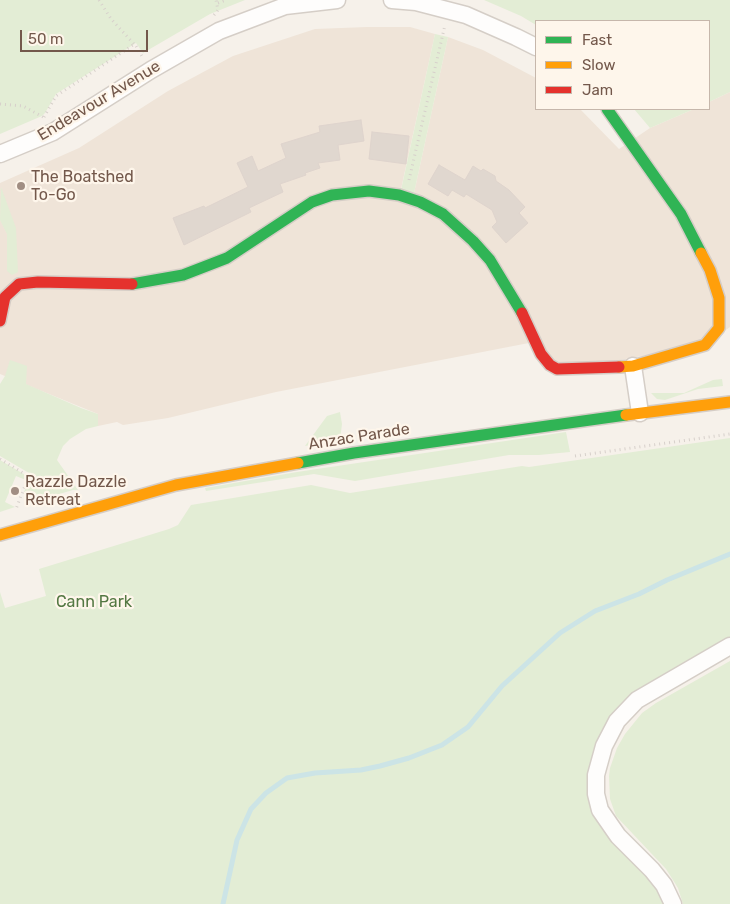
<!DOCTYPE html>
<style>
body{margin:0}
#map{position:relative;width:730px;height:904px;overflow:hidden;background:#f6f1ea;font-family:Rubik,sans-serif}
canvas{display:block}
.legend{position:absolute;left:535px;top:20px;width:175px;height:90px;box-sizing:border-box;background:#fef6eb;border:1px solid #c6b7ab;margin:0;padding:6px 9px;list-style:none;font-size:15px;color:#73584b}
.legend li{display:flex;align-items:center;gap:10px;height:25px}
.legend b{width:25px;border:1px solid #c6b7ab}
.scale{position:absolute;left:20px;top:30px;width:128px;height:22px;box-sizing:border-box;border:2px solid #73584b;border-top:0;padding-left:6px;font-size:15px;line-height:18px;white-space:nowrap;color:#73584b;-webkit-text-stroke:4px #fef6eb;paint-order:stroke}
</style>
<div id="map">
<canvas width="730" height="904"></canvas>
<ul class="legend">
<li><b style="height:6px;background:#30b455"></b>Fast</li>
<li><b style="height:6px;background:#ff9f0a"></b>Slow</li>
<li><b style="height:6px;background:#e5322d"></b>Jam</li>
</ul>
<div class="scale">50 m</div>
</div>
<script>
const g = document.querySelector('canvas').getContext('2d');
g.lineJoin = 'round';
function fillPath(path, color) { g.fillStyle = color; g.fill(path, 'evenodd'); }
const toPath = rows => new Path2D(rows.map(r => 'M' + r).join(''));
function trace(path, color, width, dash) { g.strokeStyle = color; g.lineWidth = width; g.lineCap = dash ? 'butt' : 'round'; g.setLineDash(dash || []); g.stroke(path); }
function drawText(font, color, halo, rows, align = 'center') {
  g.font = font + ' Rubik,sans-serif'; g.lineWidth = 4.5; g.setLineDash([]); g.textBaseline = 'middle'; g.strokeStyle = halo; g.fillStyle = color; for (const [text, x, y, turn = 0] of rows) {
    g.save(); g.translate(x, y); g.rotate((+turn || 0) * Math.PI / 180); g.textAlign = isNaN(turn) ? turn : align; if (halo) g.strokeText(text, 0, 0); g.fillText(text, 0, 0); g.restore();
  }
}
fillPath(toPath([
 [367,27,410,27,435,34,401,189,414,193,448,37,483,50,536,78,536,109,580,109,619,149,650,128,694,109,709,109,709,102,730,92,730,327,705,345,563,370,534,342,276,392,168,418,123,425,117,422,98,426,98,414,0,374,0,183,79,148,168,91,233,56,315,29]
]), '#efe4d8');
fillPath(toPath([
 [0,0,245,0,210,14,143,53,136,43,56,94,45,113,42,116,0,134],
 [484,0,730,0,730,92,709,102,709,21,536,21,536,25,521,16],
 [435,34,448,37,414,193,401,190],
 [634,109,694,109,650,128],
 [1,187,16,228,18,272,12,275,7,271,7,234,0,220],
 [10,360,27,366,26,384,81,408,98,414,98,426,86,429,70,439,63,446,57,460,78,490,73,490,32,502,29,494,24,492,30,479,29,473,0,456,0,384,5,376],
 [722,379,723,386,698,389,665,400,657,399,651,393,684,393,713,380],
 [340,412,342,424,340,440,305,446,327,416],
 [566,432,570,452,539,455,509,455,355,481,314,474,206,491,205,488,297,472],
 [730,438,730,639,630,696,619,706,609,719,596,743,589,778,656,887,665,904,0,904,0,592,5,608,46,596,39,569,169,529,178,525,191,505,311,485,350,493,522,466,529,467],
 [0,460,27,476,26,480,16,476,5,502,15,507,0,512],
 [730,661,730,904,683,904,678,888,666,869,616,816,610,799,609,776,610,768,617,748,625,734,642,713,656,703]
]), '#e3edd5');
trace(toPath([
 [223,904,237,840,251,809,266,793,287,778,315,773,361,770,380,766,409,758,442,745,468,727,502,686,560,633,595,611,639,594,667,580,730,554]
]), '#cce4e6', 5);
const building = toPath([
 [361,120,364,141,338,145,340,160,318,163,320,168,305,173,306,175,280,184,283,192,249,208,251,212,184,245,173,218,204,206,205,208,248,187,237,163,252,156,258,171,286,158,281,144,320,132,319,126,361,120],
 [372,132,409,136,406,164,369,159,372,132],
 [439,165,465,180,473,166,481,171,483,169,495,176,496,181,509,190,525,207,519,213,528,223,506,243,492,227,497,222,492,210,466,194,464,197,452,190,448,196,428,184,439,165]
]);
fillPath(building, '#e0d7cf');
trace(building, '#dfd4cd', 1);
const street = toPath([
 [392,0,416,2,466,15,516,37,536,47],
 [0,154,53,132,151,70,219,31,285,6,337,0],
 [633,366,640,413],
 [673,904,664,885,652,870,618,836,600,810,596,794,596,775,604,746,617,721,637,700,730,646]
]);
const fast = toPath([
 [607,109,681,214,701,253],
 [132,284,183,275,227,258,312,202,332,195,369,191,399,195,420,202,443,214,473,241,490,260,522,313],
 [298,463,354,453,626,415]
]);
const slow = toPath([
 [619,367,633,366,705,345,719,328,719,298,710,270,701,253],
 [626,415,730,402],
 [0,535,176,485,298,463]
]);
const jam = toPath([
 [522,313,541,354,550,365,557,369,619,367],
 [0,321,5,297,19,284,38,282,132,284]
]);
trace(street, '#d5cec7', 19);
trace(fast, '#d5cdc6', 14);
trace(slow, '#d5cdc6', 14);
trace(jam, '#d5cdc6', 14);
trace(toPath([
 [99,0,111,19,135,45],
 [218,3,226,0],
 [214,15,218,10,216,0],
 [0,104,23,106,43,117],
 [44,117,56,96,133,45,136,46,143,58],
 [409,180,445,25],
 [575,456,730,434],
 [0,459,28,476,28,478,16,509]
]), '#d7d0cb', 3, [1, 4]);
trace(street, '#fefdfc', 16);
trace(fast, '#30b455', 11);
trace(slow, '#ff9f0a', 11);
trace(jam, '#e5322d', 11);
for (const [x, y, r, color] of [
 [21,186,5,"#a18e83"],
 [15,491,5,"#a18e83"]
]) { const dot = new Path2D(); dot.arc(x, y, r, 0, 2 * Math.PI); g.fillStyle = color; g.fill(dot); trace(dot, '#fef6eb', 2); }
drawText('16px', '#73584b', '#fef6eb', [
 ["Endeavour Avenue",99,101,-31],
 ["Anzac Parade",359,437,-9]
]);
drawText('16px', '#73584b', '#fef6eb', [
 ["The Boatshed",31,177],
 ["To-Go",31,195],
 ["Razzle Dazzle",25,482],
 ["Retreat",25,500]
], 'left');
drawText('16px', '#547843', '#fef6eb', [
 ["Cann Park",94,602]
]);
</script>
